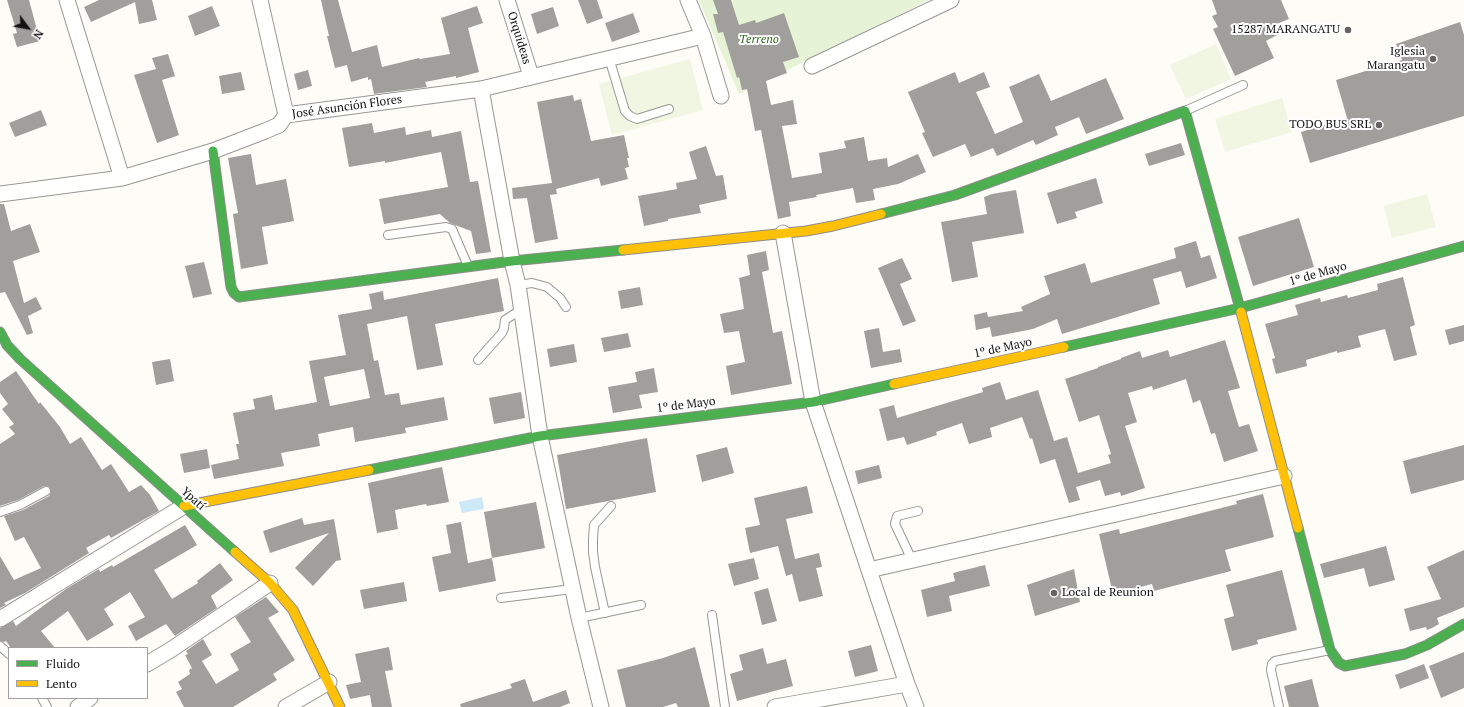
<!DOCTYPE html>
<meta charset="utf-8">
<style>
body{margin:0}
#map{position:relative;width:1464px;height:707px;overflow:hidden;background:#fdfcf7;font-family:"PT Serif",serif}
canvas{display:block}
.legend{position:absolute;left:8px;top:647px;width:140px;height:52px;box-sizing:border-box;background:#fff;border:1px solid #a0a0a0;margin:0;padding:5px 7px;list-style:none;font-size:12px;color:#111}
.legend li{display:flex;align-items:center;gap:8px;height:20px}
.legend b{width:20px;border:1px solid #a0a0a0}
.north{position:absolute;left:8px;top:8px;width:40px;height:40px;-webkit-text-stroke:3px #fff;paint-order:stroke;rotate:122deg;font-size:11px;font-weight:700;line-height:16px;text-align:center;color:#111}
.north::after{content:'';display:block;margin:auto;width:14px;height:18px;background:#111;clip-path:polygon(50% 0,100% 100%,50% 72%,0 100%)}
</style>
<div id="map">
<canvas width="1464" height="707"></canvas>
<ul class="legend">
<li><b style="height:5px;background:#4caf50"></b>Fluido</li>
<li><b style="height:5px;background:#ffc107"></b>Lento</li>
</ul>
<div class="north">N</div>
</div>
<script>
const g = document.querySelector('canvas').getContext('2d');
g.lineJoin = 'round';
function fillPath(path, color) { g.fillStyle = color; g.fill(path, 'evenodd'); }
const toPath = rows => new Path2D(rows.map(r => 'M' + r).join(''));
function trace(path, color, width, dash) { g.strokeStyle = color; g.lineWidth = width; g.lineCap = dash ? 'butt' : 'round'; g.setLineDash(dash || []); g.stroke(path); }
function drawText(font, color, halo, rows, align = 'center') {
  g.font = font + ' "PT Serif",serif'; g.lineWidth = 4; g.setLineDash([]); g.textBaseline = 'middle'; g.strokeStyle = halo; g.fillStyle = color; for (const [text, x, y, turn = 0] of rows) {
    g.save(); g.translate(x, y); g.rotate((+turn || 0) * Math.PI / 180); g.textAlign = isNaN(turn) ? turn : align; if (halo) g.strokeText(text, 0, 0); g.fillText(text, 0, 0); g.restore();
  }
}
fillPath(toPath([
 [699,0,929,0,739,94]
]), '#e7f3d7');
fillPath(toPath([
 [1216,44,1231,79,1186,99,1170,65],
 [690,59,703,110,612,135,599,84],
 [1282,98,1292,132,1225,152,1215,119],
 [1427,194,1436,227,1392,238,1384,206]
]), '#f0f6e1');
fillPath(toPath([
 [482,497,484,509,462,513,459,502]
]), '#cde8f7');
fillPath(toPath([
 [7,0,29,0,40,41,17,47,13,34,17,33],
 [99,0,152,0,157,20,139,24,135,2,91,22,84,7],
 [321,0,338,0,352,52,377,45,382,67,419,58,420,59,450,54,441,18,477,6,483,23,468,28,479,72,456,78,456,76,425,82,427,87,374,94,371,79,368,80,368,77,351,82,347,65,335,68,327,36,329,36],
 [578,0,597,0,603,18,587,24],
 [713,0,731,0,739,25,755,20,756,23,784,13,799,57,783,62,787,73,766,81,771,105,793,100,797,124,782,126,792,178,822,173,819,153,846,148,844,141,864,137,868,161,887,158,888,167,918,154,926,172,898,184,873,189,875,200,856,203,853,188,816,195,817,197,789,202,791,216,778,219,761,130,755,131,747,89,742,90,739,77,737,78,723,32,718,33,713,14,718,14],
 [1212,0,1281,0,1289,19,1274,25,1279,34,1266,41,1274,58,1235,76,1213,29,1218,27,1212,16,1217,14],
 [212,6,220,26,195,36,188,16],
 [553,7,559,26,537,34,531,14],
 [633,13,640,32,612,42,605,23],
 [1460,22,1464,35,1464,116,1310,163,1301,132,1347,118,1336,80,1402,60,1396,44],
 [168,54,175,76,162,80,179,135,157,143,134,75,156,69,152,58],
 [308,70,312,86,298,90,294,74],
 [241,72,245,90,222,94,219,76],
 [955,72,959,83,984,72,990,87,976,92,995,134,1023,122,1009,87,1039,74,1051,101,1106,78,1124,119,1086,134,1079,117,1055,127,1058,135,1036,145,1033,140,997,156,993,148,971,157,965,144,933,157,922,133,925,132,908,92],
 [573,95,574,101,581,99,591,141,624,135,629,158,627,158,629,167,625,168,628,179,601,186,599,178,556,189,557,194,550,195,558,239,535,243,527,198,513,199,512,188,552,183,537,102],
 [41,110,47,125,15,137,9,123],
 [372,123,374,133,405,127,406,135,431,130,432,137,461,131,470,182,478,181,491,252,476,254,471,231,450,223,440,214,384,224,379,199,448,187,441,152,385,163,385,161,349,167,342,128],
 [1181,143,1185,155,1149,166,1145,154],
 [706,146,716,176,723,175,727,199,699,205,701,213,668,219,668,221,644,226,638,196,677,189,676,183,697,179,689,152],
 [251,154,256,185,286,179,294,221,262,227,268,264,241,269,233,214,238,213,228,158],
 [1096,178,1103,203,1075,212,1077,218,1057,224,1047,193],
 [1016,190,1024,233,972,242,978,277,952,282,941,222,987,214,984,197,992,194],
 [0,204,4,204,11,231,30,224,40,252,13,261,24,303,36,297,42,309,28,316,33,333,27,335,5,292,0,293],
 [1299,218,1314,267,1253,286,1238,237],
 [1196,241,1201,258,1210,255,1217,278,1186,288,1181,271,1153,279,1160,304,1062,334,1057,319,1033,329,992,337,990,327,976,330,974,315,987,312,988,317,1023,311,1021,307,1050,294,1044,276,1085,263,1091,283,1176,258,1174,248],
 [766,251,769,270,762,272,773,333,782,331,792,384,731,395,726,366,745,362,739,331,724,333,720,314,744,309,739,278,750,275,747,255],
 [902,258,912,279,900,284,916,321,903,326,878,268],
 [204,262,212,294,193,298,185,266],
 [1403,277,1415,325,1410,327,1417,355,1394,361,1385,329,1358,336,1361,347,1337,353,1337,351,1306,360,1307,366,1276,374,1272,359,1275,358,1265,324,1298,315,1295,305,1320,298,1321,302,1347,295,1348,298,1378,290,1377,284],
 [498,278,504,311,435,324,443,365,417,370,407,316,367,324,374,361,378,360,385,395,399,393,401,405,444,397,448,420,405,428,406,433,355,442,353,427,318,434,320,446,281,453,284,466,214,479,211,465,239,459,236,444,239,444,233,413,255,409,253,399,272,395,275,410,317,402,309,361,346,355,338,315,372,309,369,294,383,291,384,300],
 [364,369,370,398,330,406,324,377],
 [640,287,643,305,621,309,618,291],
 [1464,325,1464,341,1449,345,1445,330],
 [879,328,883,352,900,349,902,362,871,368,864,331],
 [628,333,631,347,604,352,601,338],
 [1225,340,1240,388,1228,391,1239,427,1249,424,1258,451,1224,462,1215,433,1211,434,1200,400,1193,403,1186,379,1153,390,1152,386,1128,393,1137,422,1125,426,1145,488,1121,496,1120,492,1105,496,1100,480,1076,487,1080,500,1069,503,1055,459,1040,464,1032,438,1030,439,1022,417,990,428,992,437,969,444,962,423,936,432,937,435,907,445,904,437,887,441,879,409,894,405,897,418,983,392,982,388,1000,382,1006,400,1038,390,1054,441,1067,437,1078,473,1111,463,1108,455,1111,454,1099,415,1079,422,1065,379,1098,368,1098,367,1121,359,1121,358,1140,351,1142,358,1168,350,1170,357],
 [574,344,577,362,550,367,547,349],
 [170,359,174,381,156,385,152,362],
 [654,368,658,392,639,395,642,408,613,413,608,387,637,382,635,372],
 [16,371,39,404,40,402,60,427,70,444,81,437,102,470,111,464,129,492,141,485,150,495,159,511,111,538,109,535,86,548,89,553,25,593,4,603,6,605,0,608,0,556,14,580,41,568,24,537,15,541,4,516,23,510,49,496,51,492,49,487,44,486,18,500,0,506,0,444,15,434,9,427,14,424,2,409,8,404,0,393,0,382],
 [521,392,525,418,494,424,489,398],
 [647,438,656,492,566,509,557,455],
 [1464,445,1464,480,1411,494,1403,461],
 [727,447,734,473,702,482,696,455],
 [207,449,210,468,184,473,180,454],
 [879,465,882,478,858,484,855,471],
 [442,467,449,502,427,506,426,504,395,510,398,529,377,533,368,483],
 [807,486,813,513,786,519,795,559,819,553,822,567,816,568,823,596,799,602,792,574,786,576,778,546,750,553,745,528,760,525,754,498],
 [1263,494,1274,537,1225,550,1231,571,1154,591,1152,584,1113,594,1099,534,1119,529,1120,534,1237,504,1236,501],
 [536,502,545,548,492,558,484,512],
 [302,518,304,525,334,519,341,560,336,561,313,586,295,568,329,533,270,553,263,531],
 [461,522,468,563,492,558,496,581,439,592,432,557,451,553,446,525],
 [185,525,197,545,154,570,172,599,198,583,197,581,220,563,233,580,211,596,217,608,175,636,166,624,136,641,128,626,145,617,130,592,104,609,114,625,87,641,68,611,41,631,55,648,11,648,6,641,4,642,0,641,0,628,13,621,16,626,66,589,99,569,100,572,112,565,113,567],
 [1386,546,1395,580,1369,587,1364,568,1324,578,1320,564],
 [1464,550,1464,607,1437,618,1439,624,1432,628,1427,630,1426,627,1410,631,1404,609,1441,599,1427,567],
 [754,558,759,579,734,586,728,564],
 [985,565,990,586,949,596,952,611,927,617,921,590,955,581,953,573],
 [1074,569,1080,602,1035,616,1027,585],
 [1282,570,1297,630,1257,640,1258,644,1232,651,1224,619,1234,616,1226,585],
 [404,582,407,601,364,609,360,590],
 [768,588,777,621,762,625,754,592],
 [266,597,279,612,268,618,295,660,273,674,277,680,233,707,184,707,176,692,182,689,178,682,190,674,189,670,192,668,185,655,188,654,186,651,203,639,212,655,202,661,216,684,239,670,230,654,251,642,235,617],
 [871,645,878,671,855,677,848,651],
 [389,647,393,670,385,671,392,707,372,707,370,695,350,699,346,685,361,682,355,654],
 [695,647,710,707,678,707,676,703,663,707,626,707,617,670,663,658],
 [763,648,767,664,786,659,793,686,737,701,730,674,743,670,739,655],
 [1464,652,1464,688,1441,698,1429,666],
 [1424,664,1429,678,1400,689,1395,675],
 [525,679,533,702,566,690,570,703,560,707,461,707,460,704,512,688,510,684],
 [1312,679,1319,707,1289,707,1284,686]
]), '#a19f9c');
const lane = toPath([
 [609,58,625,111,630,116,637,119,669,109],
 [1185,111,1243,85],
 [388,235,446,227,452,229,468,266],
 [518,285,532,283,547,287,560,298,566,307],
 [478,360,502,333,504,328,505,320,522,309],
 [0,512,20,505,46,491],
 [912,560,895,524,897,516,918,511],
 [501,598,572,589],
 [605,613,595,567,593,552,593,539,594,525,611,506],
 [712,615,725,707],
 [579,618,641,605],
 [0,646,9,654],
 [42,698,47,707],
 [1279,707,1271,670,1272,664,1275,661,1330,650]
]);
const street = toPath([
 [67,0,122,178],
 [260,0,286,115],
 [507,0,531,76],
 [688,0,703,36,721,96],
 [812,66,951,0],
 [481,89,512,261,518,285,540,436,579,618,601,707],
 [0,194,122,178,213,151,265,131,279,125,286,115,481,89,703,36],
 [783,233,813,402,907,684,916,707],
 [869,570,1284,476],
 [0,619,184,506],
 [147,664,172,649,270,583],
 [78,707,90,698],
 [286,707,329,682],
 [775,707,907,684]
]);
const fast = toPath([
 [213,151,231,287,234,293,239,297,512,261,623,250],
 [881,214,955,195,1185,111,1241,312],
 [0,332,7,345,20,359,235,552],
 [1064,347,1240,308,1464,246],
 [369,470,540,436,813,402,894,384],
 [1298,528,1330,650,1339,663,1345,666,1405,654,1427,645,1464,624]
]);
const slow = toPath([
 [623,250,806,231,833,226,881,214],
 [1241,312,1298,528],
 [894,384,1064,347],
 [184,506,369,470],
 [235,552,270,583,293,610,340,707]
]);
trace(lane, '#979795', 10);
trace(street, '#979795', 17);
trace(fast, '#8e8d8b', 11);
trace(slow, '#8e8d8b', 11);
trace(lane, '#fffffe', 8);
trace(street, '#fffffe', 15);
trace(fast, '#4caf50', 9);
trace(slow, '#ffc107', 9);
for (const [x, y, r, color] of [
 [1348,30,4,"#646362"],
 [1433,59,4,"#646362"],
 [1379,125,4,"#646362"],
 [1054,593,4,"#646362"]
]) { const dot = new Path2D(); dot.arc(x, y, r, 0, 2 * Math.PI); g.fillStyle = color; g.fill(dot); trace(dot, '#fff', 1.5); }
drawText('12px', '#111', '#fff', [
 ["15287 MARANGATU",1340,30],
 ["Iglesia",1425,52],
 ["Marangatu",1425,66],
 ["TODO BUS SRL",1371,125],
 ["Local de Reunion",1062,593,"left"]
], 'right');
drawText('12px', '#111', '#fff', [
 ["Orquideas",519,38,73],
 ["José Asunción Flores",347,107,-8],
 ["1º de Mayo",1318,274,-16],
 ["1º de Mayo",1003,348,-12],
 ["1º de Mayo",686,405,-7],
 ["Ypatí",193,499,42]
]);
drawText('italic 12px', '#2f6b1f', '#fff', [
 ["Terreno",759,40]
]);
</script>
